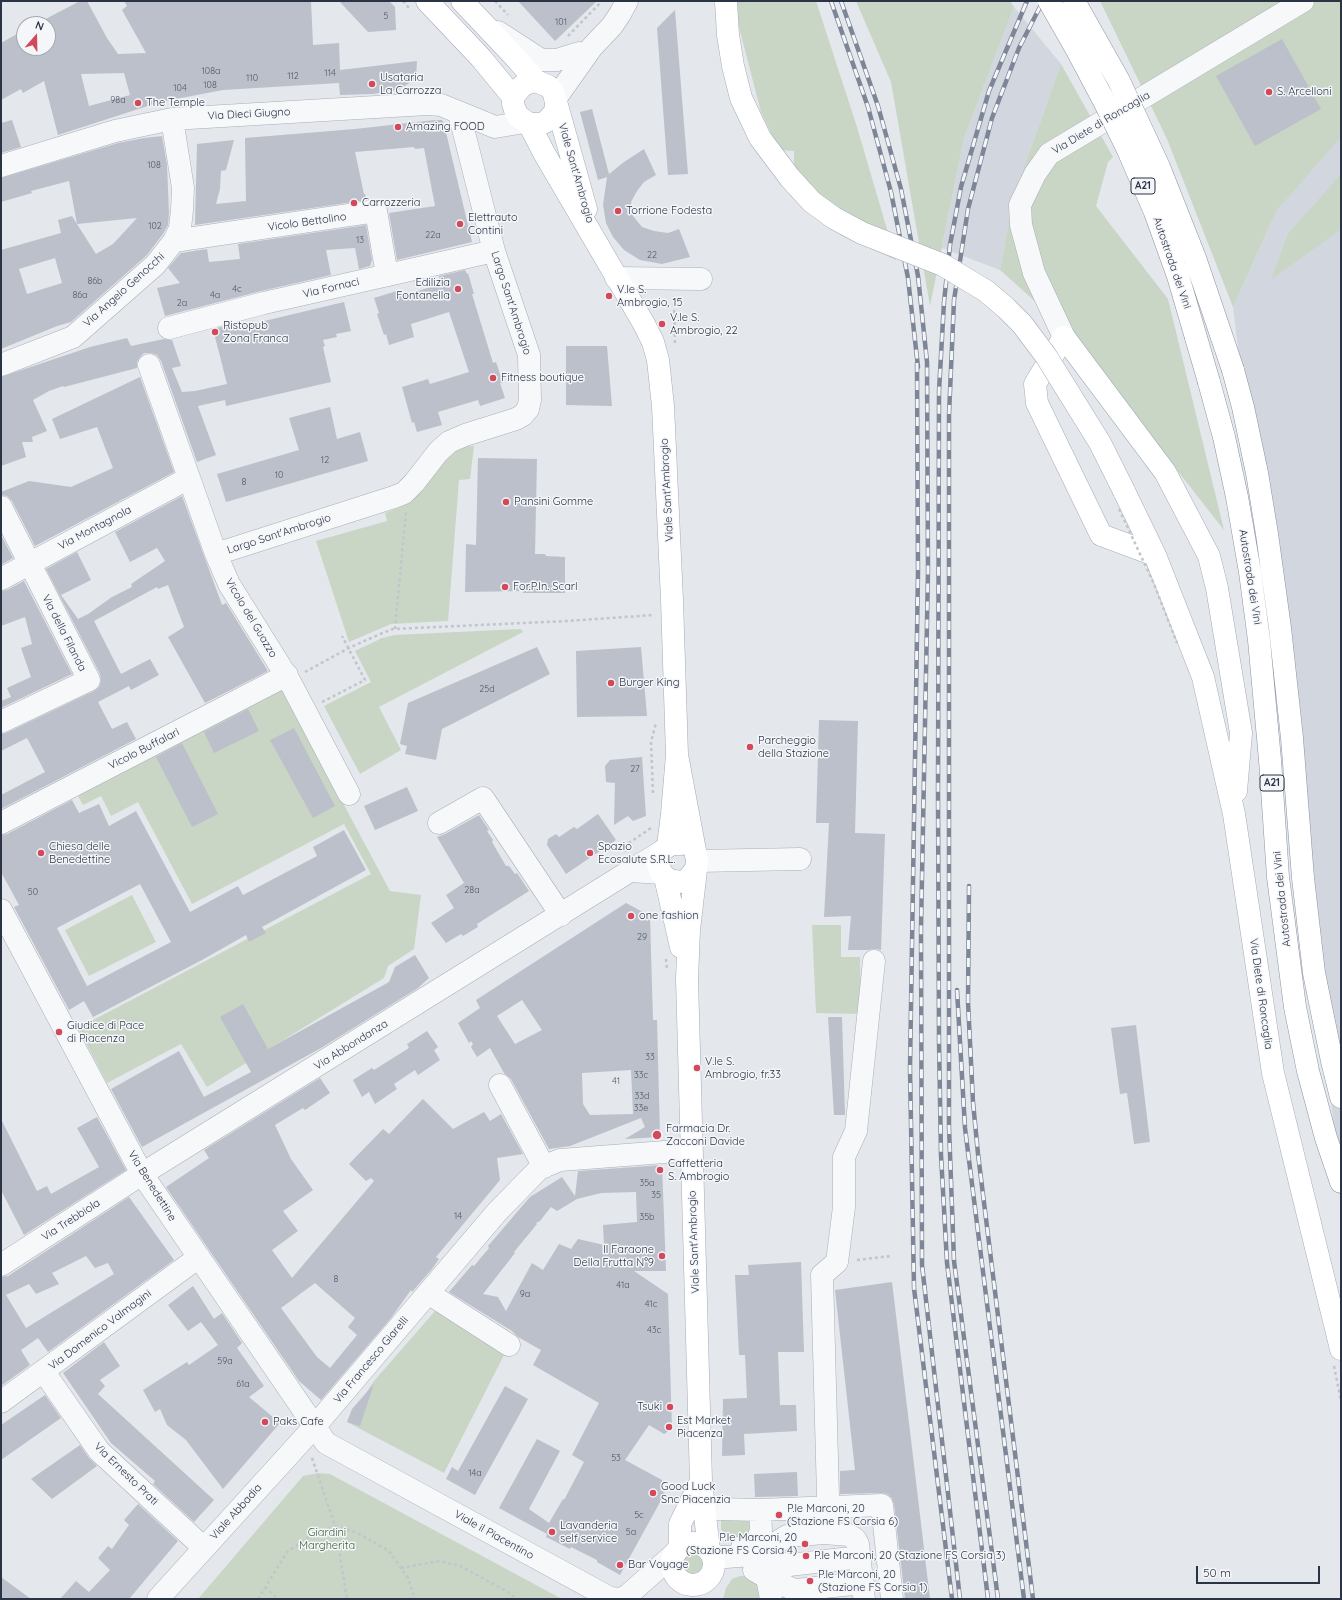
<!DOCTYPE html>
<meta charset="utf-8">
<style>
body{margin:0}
#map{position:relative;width:1342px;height:1600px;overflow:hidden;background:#e4e7ec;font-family:Quicksand,sans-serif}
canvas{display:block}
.frame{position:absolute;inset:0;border:2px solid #2b3445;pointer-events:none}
.north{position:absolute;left:16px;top:16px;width:40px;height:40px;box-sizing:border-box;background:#f4f6f9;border:1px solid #a4a8b1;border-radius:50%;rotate:20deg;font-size:11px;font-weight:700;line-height:16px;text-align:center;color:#2b3445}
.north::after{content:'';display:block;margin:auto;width:14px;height:18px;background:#d1495b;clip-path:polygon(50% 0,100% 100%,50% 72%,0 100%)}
.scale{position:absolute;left:1196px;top:1566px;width:124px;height:18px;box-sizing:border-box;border:2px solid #2b3445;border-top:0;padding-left:5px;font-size:12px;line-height:14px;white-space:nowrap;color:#2b3445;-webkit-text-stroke:3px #f4f6f9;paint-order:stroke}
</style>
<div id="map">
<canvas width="1342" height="1600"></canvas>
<div class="frame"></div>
<div class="north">N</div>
<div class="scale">50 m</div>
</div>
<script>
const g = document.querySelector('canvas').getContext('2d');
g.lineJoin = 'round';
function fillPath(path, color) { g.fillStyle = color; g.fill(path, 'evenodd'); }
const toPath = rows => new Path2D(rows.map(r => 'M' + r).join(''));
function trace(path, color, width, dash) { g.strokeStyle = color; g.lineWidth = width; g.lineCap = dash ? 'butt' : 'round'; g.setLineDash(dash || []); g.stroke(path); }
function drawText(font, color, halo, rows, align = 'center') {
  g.font = font + ' Quicksand,sans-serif'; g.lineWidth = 3; g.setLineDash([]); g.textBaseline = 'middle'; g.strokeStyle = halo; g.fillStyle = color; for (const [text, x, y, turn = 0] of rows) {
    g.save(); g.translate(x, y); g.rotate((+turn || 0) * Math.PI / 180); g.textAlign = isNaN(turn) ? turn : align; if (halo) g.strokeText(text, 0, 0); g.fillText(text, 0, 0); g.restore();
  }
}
fillPath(toPath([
 [1014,7,1061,64,1015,192,1000,270,942,248,964,138],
 [1341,133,1341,1182,1233,307,1277,210]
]), '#d2d6de');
fillPath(toPath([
 [736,1,816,1,857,127,896,260,842,236,794,197,794,151,779,150,761,112,739,27],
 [856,1,1010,1,1014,7,964,138,930,306,891,82],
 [1100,1,1341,1,1341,137,1277,210,1233,307,1167,139],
 [1061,64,1113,157,1108,162,1096,206,1168,299,1224,530,1067,330,1000,270,1015,192],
 [1341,174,1341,229,1271,280,1288,234],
 [474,446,470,479,459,480,448,621,391,624,349,642,316,541,387,521,385,513,403,506,417,494,457,447],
 [521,629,523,632,379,707,401,750,360,774,324,706,371,682,355,651,382,638,395,635],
 [281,687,390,891,421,895,414,949,388,966,384,978,207,1087,181,1044,107,1083,78,1028,371,874,344,824,192,904,138,802,111,816,101,796,83,805,77,794],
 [132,895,156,942,89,976,65,930],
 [812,925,841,925,841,957,860,957,861,1014,816,1013],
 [436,1310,505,1353,444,1473,347,1422,374,1381],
 [318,1473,330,1474,562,1599,198,1599,303,1476],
 [721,1514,753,1515,754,1527,743,1541,733,1541,726,1537,721,1529],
 '681 1563a12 12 0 1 1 24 0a12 12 0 1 1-24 0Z',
 [740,1576,750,1576,757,1580,762,1599,723,1599,726,1588,732,1579]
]), '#c9d6c5');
fillPath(toPath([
 [80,1,87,1,107,38,118,54,146,53,122,10,127,6,124,1,311,1,313,45,339,43,340,70,417,61,416,79,398,90,373,94,340,95,339,83,223,90,160,102,58,135,44,81,23,93,21,89,1,100,1,43,24,30,24,48,48,48,48,24,36,24],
 [124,73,130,95,89,106,81,74],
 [339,1,389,1,395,7,396,30,368,32],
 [518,1,597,1,555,41],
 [675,10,688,174,668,175,657,28],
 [1282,39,1321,109,1255,146,1216,76],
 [592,109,609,174,624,162,644,149,656,175,644,182,637,191,631,202,633,216,642,227,654,231,668,233,679,229,690,257,662,264,640,260,624,250,613,237,606,223,603,205,607,177,598,180,580,112],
 [12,120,21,147,1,153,1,123],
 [435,120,442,120,444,124,472,242,397,260,389,213,435,206,424,148,415,149,414,147,355,152,364,194,365,194,367,200,195,225,197,144,234,140,226,170,221,171,220,189,216,204,246,201,245,138,355,129],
 [162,136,167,165,169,213,168,225,163,234,146,256,71,322,57,326,1,349,1,250,61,233,58,220,72,216,77,224,69,181,31,191,32,193,1,202,1,178,118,143,144,138],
 [137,218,113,244,96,254,77,224],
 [55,258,62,283,27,294,19,269],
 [366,225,372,260,370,266,359,269,355,248,326,250,331,275,261,291,165,316,157,288,180,283,168,268,181,253,207,249,209,262,240,259,238,244],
 [465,270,467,274,468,273,474,294,472,294,493,363,496,362,503,383,500,383,505,398,480,406,478,400,438,412,442,425,417,432,414,422,412,423,402,387,428,379,430,384,469,372,449,312,411,324,414,337,389,345,386,334,384,335,377,314,379,313,374,298,400,290,402,296,440,284,439,276],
 [344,302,351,331,336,334,337,337,323,340,325,346,323,347,331,382,226,406,225,400,198,406,216,455,197,462,161,361,157,355,151,353,144,353,140,357,137,362,137,368,64,387,63,386,49,391,33,400,47,431,32,437,33,442,22,442,26,457,1,466,1,377,90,347,127,338,131,346,164,339,172,340,181,366,172,368,182,392,195,391,227,384,213,329,233,324,235,328],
 [566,346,607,346,612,406,566,405],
 [140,377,174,472,35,546,12,501,7,496,1,495,1,492,29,481,71,487,113,468,97,427,60,439,52,419],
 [330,407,337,439,360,432,368,461,226,502,217,474,299,450,289,418],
 [478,458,537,459,535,554,545,554,546,556,565,557,565,593,523,593,523,591,465,592,466,544,476,545],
 [182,496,222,605,226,603,268,671,205,703,168,637,184,627,168,585,158,589,157,587,94,621,121,674,150,659,159,675,131,690,129,686,98,702,112,729,127,722,136,739,1,809,1,795,45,772,27,738,1,751,1,734,6,733,94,691,99,687,101,681,100,674,46,569,77,552,91,580,61,595,78,619,88,614,112,597,132,587,131,584,165,561,157,548,130,562,115,532],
 [1,535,13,558,1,565],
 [24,581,72,674,1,708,1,701,11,697,7,688,31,677,21,648,32,644,25,617,1,626,1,591,7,590],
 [537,647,550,674,442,729,436,760,405,754,407,746,400,744,408,703],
 [641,647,647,716,577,717,576,651],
 [248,709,259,731,214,753,204,732],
 [819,720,858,721,855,833,885,834,881,950,875,949,868,950,848,950,851,916,824,917,829,823,816,823],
 [294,728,335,806,313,818,270,740],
 [182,743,218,814,192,827,156,757],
 [642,757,646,816,633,821,628,816,614,825,615,783,606,782,605,766,610,760],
 [407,787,418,811,375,830,364,806],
 [72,800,79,813,99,804,109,826,136,811,190,912,238,886,243,895,317,856,313,847,344,830,366,870,262,927,266,933,249,942,246,935,202,960,93,1017,84,1001,69,1010,14,907,19,905,1,872,1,835,7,834],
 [140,884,171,942,87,986,57,928],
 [598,814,616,840,566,874,547,845,548,839,556,834,559,837,574,827,577,829],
 [479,815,489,830,487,831,493,840,492,842,506,866,509,866,515,874,517,873,529,891,477,924,478,927,463,936,461,934,446,943,431,923,454,908,446,895,464,883,437,837,445,834],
 [626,903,650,916,653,1020,657,1020,660,1137,625,1139,645,1127,641,1118,570,1146,549,1149,511,1079,504,1073,490,1048,477,1057,471,1047,473,1044,471,1041,469,1043,458,1023,480,1008,476,1000],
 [522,1000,542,1030,515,1044,497,1016],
 [631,1070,633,1114,590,1115,583,1104,582,1073],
 [415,955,429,978,418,988,321,1048,142,1147,111,1089,179,1051,204,1097,251,1072,220,1017,243,1004,268,1049,389,982,395,967],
 [828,1017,842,1017,845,1115,834,1115],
 [1136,1025,1150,1142,1134,1144,1127,1093,1120,1094,1111,1028],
 [427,1031,438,1047,434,1050,440,1060,418,1075,415,1070,394,1084,397,1089,375,1104,369,1092,362,1097,353,1080,372,1068,374,1070,409,1048,407,1044],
 [320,1078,330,1093,305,1110,303,1108,275,1125,291,1159,313,1190,283,1211,298,1231,272,1250,292,1278,374,1181,371,1178,366,1181,349,1164,383,1129,389,1134,423,1099,453,1129,484,1112,490,1121,501,1114,523,1154,497,1158,500,1180,436,1257,439,1259,432,1269,412,1292,411,1290,391,1318,321,1400,299,1381,166,1187,209,1158,204,1150],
 [315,1283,355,1318,348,1327,357,1335,330,1368,317,1357,281,1308],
 [97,1117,126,1170,24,1235,1,1190,1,1119,37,1191,47,1186,51,1194,99,1167,77,1128],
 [662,1165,666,1271,634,1271,668,1294,672,1429,664,1434,649,1425,625,1460,662,1480,662,1487,660,1490,665,1493,620,1575,597,1562,597,1560,571,1547,570,1549,546,1537,547,1534,499,1508,537,1439,560,1451,529,1509,549,1523,563,1499,564,1500,584,1462,572,1455,599,1403,533,1365,541,1350,518,1337,512,1331,449,1292,472,1265,474,1266,489,1248,488,1246,530,1197,562,1177,575,1196,578,1171],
 [636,1192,637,1222,603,1225,604,1245,578,1239,571,1249,559,1244,543,1270,532,1263,506,1311,498,1297,483,1294,515,1253,514,1252,537,1224,536,1223,540,1221,551,1207,557,1211,577,1199,601,1193],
 [129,1197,174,1260,48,1352,38,1338,21,1350,30,1365,1,1386,1,1277,8,1276],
 [86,1256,95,1268,108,1263,114,1274,26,1328,6,1295,29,1284,36,1294,59,1284,52,1273],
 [801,1262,804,1352,778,1352,780,1405,796,1405,797,1431,744,1434,745,1455,722,1456,723,1399,747,1398,745,1355,739,1355,735,1275,749,1275,748,1265],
 [892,1282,915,1473,930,1599,905,1599,894,1504,892,1498,887,1494,881,1493,840,1494,840,1471,855,1470,835,1290],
 [193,1286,214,1319,222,1313,242,1343,237,1348,264,1386,249,1397,280,1423,223,1489,186,1440,167,1425,160,1409,155,1412,143,1390,187,1362,189,1365,218,1345,201,1322,188,1331,168,1305],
 [104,1342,120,1366,100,1380,105,1386,98,1394,214,1500,194,1522,153,1484,155,1481,111,1443,63,1373],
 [374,1384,360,1426,347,1422,352,1409],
 [505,1386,528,1399,475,1495,446,1479,452,1467,458,1471],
 [45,1395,61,1418,1,1460,1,1425],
 [80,1445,89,1458,97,1466,52,1499,31,1479],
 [797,1472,798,1496,755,1497,754,1474],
 [138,1504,178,1541,129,1599,60,1599,76,1581,89,1592,110,1570,98,1558,108,1546,112,1549,129,1525,124,1520],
 [1,1577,31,1599,1,1599]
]), '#bbc0ca');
const minor = toPath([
 [498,32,541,60,557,60,579,53],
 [556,98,592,47,612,26,620,14,627,1],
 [1,166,115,131,172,119,427,104,441,105,495,127,525,122],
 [174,241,376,211,387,275],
 [616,278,701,279],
 [169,328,264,303,494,251],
 [1064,337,1034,273,1021,225,1020,205,1035,174,1049,154,1303,1],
 [1,365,73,337,155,265,174,241,180,228,182,210,183,188,172,119],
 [149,365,216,554,229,584,289,680,349,794],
 [1,507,89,680,1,722],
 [216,554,394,497,404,493,414,483,438,452,449,442,465,435,516,419,523,415,528,409,530,400,529,355,494,251,459,113],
 [1,579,189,478],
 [1,823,287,675],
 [439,823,483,798,561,915],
 [697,861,800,859],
 [661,873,630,871,661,852],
 [1,910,142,1174,326,1443,610,1598,621,1599,628,1595,673,1555],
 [500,1085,544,1167],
 [1,1265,142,1174,630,871],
 [428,1293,509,1345],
 [44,1372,99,1451,204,1548],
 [1,1402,199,1257],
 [718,1509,760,1510,882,1505,892,1599],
 [829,1533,822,1275,837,1262,844,1207,844,1157,856,1131,874,961],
 [742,1547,751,1546,758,1539,761,1530,760,1510],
 [752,1555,784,1585,792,1589,796,1590,863,1583],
 [713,1556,726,1557,752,1555,768,1550,771,1546,787,1536,824,1533,849,1535,855,1539,858,1544,864,1599],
 [757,1556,789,1565,860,1557],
 [754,1570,766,1577,768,1583,771,1599],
 [158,1599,315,1426,497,1212,540,1168,560,1160,691,1150]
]);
const major = toPath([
 [427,1,481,58,513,97],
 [462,1,515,57,536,81],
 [556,105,555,112,547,121,541,124,529,124,518,116,515,110,513,104,513,97,522,86,528,83,536,81,548,86,553,91,586,209],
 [529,124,544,153,644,324,653,342,658,360,663,406,672,600,677,755,672,814,668,846],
 [1124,491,1155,555,1203,677,1234,814,1273,1073,1341,1349],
 [1155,555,1101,535,1037,403,1035,384,1064,337,1165,472,1209,556,1217,588,1241,733,1236,791],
 [677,755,697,861,689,930,687,979,701,1481,709,1550],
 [681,844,673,844,668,846,661,852,658,863,661,873,669,880,682,882,688,879,696,869],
 [665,877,681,947],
 '672 1564a21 21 0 1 1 42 0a21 21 0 1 1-42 0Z',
 [680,1547,680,1524,701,1481]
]);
const highway = toPath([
 [1233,370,1243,407,1257,473,1267,534,1280,628,1292,738,1303,878,1314,973,1332,1061,1341,1097],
 [1209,382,1224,437,1237,497,1250,572,1259,640,1270,760,1278,877,1295,1007,1308,1071,1326,1138,1341,1182]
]);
trace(minor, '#a9aeb7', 23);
trace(major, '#a3abb8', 23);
trace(highway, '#8b94a3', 23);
trace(toPath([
 [403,1,409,8],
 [495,1,508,15],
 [568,36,602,1],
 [674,298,675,345],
 [395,629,406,511],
 [305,672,349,648,380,634,393,629,567,621,654,615],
 [322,702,365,680,342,636],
 [653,793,651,742,656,723],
 [625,852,623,847,651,828],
 [666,959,667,970],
 [857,1260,891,1256],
 [1334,1366,1341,1401],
 [312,1458,335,1526,358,1533,389,1551,408,1578,415,1599],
 [401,1568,439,1561,460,1566,508,1592,517,1599],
 [265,1587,278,1599],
 [258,1599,287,1552,312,1535,335,1526,347,1599]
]), '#c2c5cb', 2.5, [3, 3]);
trace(minor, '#f7f8fa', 22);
trace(major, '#fff', 22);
trace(highway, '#fff', 22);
const rail = toPath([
 [831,1,868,107,891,192,908,278,918,367],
 [841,1,878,106,901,189,918,276,927,362,928,571,921,928,922,1265,960,1599],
 [917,363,918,572,910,1069,914,1288,952,1599],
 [969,886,968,1002,973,1102,978,1154,1033,1599],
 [957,990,965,1128,1024,1599],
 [988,1599,947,1263,941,1155,939,1041,938,792,939,391,944,302,950,245,961,187,989,91,1027,1],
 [998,1599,954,1261,949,1127,949,415,954,300,968,209,992,118,1019,48,1043,1]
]);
trace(rail, '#7d8696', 4.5);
trace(rail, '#f4f6f9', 3, [9]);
const majorBridge = toPath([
 [726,2,728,35,733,66,741,98,760,138,790,178,812,202,834,218,862,233,943,265,986,291,1006,308,1022,324,1046,356,1100,443,1124,491]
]);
const highwayBridge = toPath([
 [1049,1,1077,50,1103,99,1128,150,1155,212,1178,276,1209,382],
 [1074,1,1119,81,1159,167,1195,258,1233,370]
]);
trace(majorBridge, '#a3abb8', 23, []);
trace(highwayBridge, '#8b94a3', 23, []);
trace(toPath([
 [1119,509,1154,584,1177,643]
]), '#c2c5cb', 2.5, [3, 3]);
trace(majorBridge, '#fff', 22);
trace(highwayBridge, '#fff', 22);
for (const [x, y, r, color] of [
 [372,84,4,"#d1495b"],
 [1269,92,4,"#d1495b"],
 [138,103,4,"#d1495b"],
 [398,127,4,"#d1495b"],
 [354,203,4,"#d1495b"],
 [618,211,4,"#d1495b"],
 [460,224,4,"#d1495b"],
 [458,289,4,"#d1495b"],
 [609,296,4,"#d1495b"],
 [662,324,4,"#d1495b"],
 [215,332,4,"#d1495b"],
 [493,378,4,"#d1495b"],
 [506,502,4,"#d1495b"],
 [505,587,4,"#d1495b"],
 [611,683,4,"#d1495b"],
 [750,747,4,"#d1495b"],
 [41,853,4,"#d1495b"],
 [590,853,4,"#d1495b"],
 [631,916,4,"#d1495b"],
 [59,1032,4,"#d1495b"],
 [697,1068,4,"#d1495b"],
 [657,1135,5,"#d1495b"],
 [660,1170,4,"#d1495b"],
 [662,1256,4,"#d1495b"],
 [670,1407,4,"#d1495b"],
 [265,1422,4,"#d1495b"],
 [669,1427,4,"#d1495b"],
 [653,1493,4,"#d1495b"],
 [779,1515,4,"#d1495b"],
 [552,1532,4,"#d1495b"],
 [805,1544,4,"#d1495b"],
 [806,1556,4,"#d1495b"],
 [620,1565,4,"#d1495b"],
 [810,1581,4,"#d1495b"]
]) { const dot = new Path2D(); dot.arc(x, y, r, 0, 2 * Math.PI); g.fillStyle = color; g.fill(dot); trace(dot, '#f4f6f9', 1.5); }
drawText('9px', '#4f5766', null, [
 ["5",386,16],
 ["101",561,22],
 ["108a",211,71],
 ["114",330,73],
 ["112",293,76],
 ["110",252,78],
 ["108",210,85],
 ["104",180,88],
 ["98a",118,100],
 ["108",154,165],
 ["102",155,226],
 ["22a",433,235],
 ["13",360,240],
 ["22",652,255],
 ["86b",95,281],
 ["4c",237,289],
 ["86a",80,295],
 ["4a",215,295],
 ["2a",182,303],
 ["12",325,460],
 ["10",279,475],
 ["8",244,482],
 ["25d",487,689],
 ["27",635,769],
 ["28a",472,890],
 ["50",33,892],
 ["29",642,937],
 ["33",650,1057],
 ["33c",641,1075],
 ["41",616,1081],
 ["33d",642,1096],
 ["33e",641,1108],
 ["35a",647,1183],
 ["35",656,1195],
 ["14",458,1216],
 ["35b",647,1217],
 ["8",336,1279],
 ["41a",623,1285],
 ["9a",525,1294],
 ["41c",651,1304],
 ["43c",654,1330],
 ["59a",225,1361],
 ["61a",243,1384],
 ["53",616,1458],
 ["14a",475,1473],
 ["5c",639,1515],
 ["5a",631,1532]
]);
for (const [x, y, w] of [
 [1143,186,24],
 [1272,783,24]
]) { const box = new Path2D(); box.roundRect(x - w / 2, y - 8, w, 16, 3); g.fillStyle = '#f4f6f9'; g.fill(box); trace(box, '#2b3445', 1); }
drawText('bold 10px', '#2b3445', null, [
 ["A21",1143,186],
 ["A21",1272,783]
]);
drawText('11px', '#2b3445', '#f4f6f9', [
 ["Usataria",380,78],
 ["La Carrozza",380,91],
 ["S. Arcelloni",1277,92],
 ["The Temple",146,103],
 ["Amazing FOOD",406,127],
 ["Carrozzeria",362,203],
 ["Torrione Fodesta",626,211],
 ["Elettrauto",468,218],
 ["Contini",468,231],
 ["Edilizia",450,283,"right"],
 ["Fontanella",450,296,"right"],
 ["V.le S.",617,290],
 ["Ambrogio, 15",617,303],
 ["V.le S.",670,318],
 ["Ambrogio, 22",670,331],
 ["Ristopub",223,326],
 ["Zona Franca",223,339],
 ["Fitness boutique",501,378],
 ["Pansini Gomme",514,502],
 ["For.P.In. Scarl",513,587],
 ["Burger King",619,683],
 ["Parcheggio",758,741],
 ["della Stazione",758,754],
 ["Chiesa delle",49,847],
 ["Benedettine",49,860],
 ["Spazio",598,847],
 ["Ecosalute S.R.L.",598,860],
 ["one fashion",639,916],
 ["Giudice di Pace",67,1026],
 ["di Piacenza",67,1039],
 ["V.le S.",705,1062],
 ["Ambrogio, fr.33",705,1075],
 ["Farmacia Dr.",666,1129],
 ["Zacconi Davide",666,1142],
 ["Caffetteria",668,1164],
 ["S. Ambrogio",668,1177],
 ["Il Faraone",654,1250,"right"],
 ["Della Frutta N°9",654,1263,"right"],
 ["Tsuki",662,1407,"right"],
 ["Est Market",677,1421],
 ["Piacenza",677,1434],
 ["Paks Cafe",273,1422],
 ["Good Luck",661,1487],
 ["Snc Piacenzia",661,1500],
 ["P.le Marconi, 20",787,1509],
 ["(Stazione FS Corsia 6)",787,1522],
 ["Lavanderia",560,1526],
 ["self service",560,1539],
 ["P.le Marconi, 20",797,1538,"right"],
 ["(Stazione FS Corsia 4)",797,1551,"right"],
 ["P.le Marconi, 20 (Stazione FS Corsia 3)",814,1556],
 ["Bar Voyage",628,1565],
 ["P.le Marconi, 20",818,1575],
 ["(Stazione FS Corsia 1)",818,1588]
], 'left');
drawText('11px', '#2b3445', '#f4f6f9', [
 ["Via Dieci Giugno",249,114,-3],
 ["Via Diete di Roncaglia",1101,123,-31],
 ["Viale Sant'Ambrogio",576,173,74],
 ["Vicolo Bettolino",307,222,-8],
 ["Autostrada dei Vini",1172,263,71],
 ["Via Fornaci",331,288,-13],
 ["Via Angelo Genocchi",124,290,-42],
 ["Largo Sant'Ambrogio",511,303,72],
 ["Viale Sant'Ambrogio",667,490,-93],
 ["Via Montagnola",95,528,-28],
 ["Largo Sant'Ambrogio",279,534,-18],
 ["Autostrada dei Vini",1250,577,81],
 ["Vicolo del Guazzo",251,618,59],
 ["Via della Filanda",64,633,63],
 ["Vicolo Buffalari",144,749,-27],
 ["Autostrada dei Vini",1282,899,-96],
 ["Via Diete di Roncaglia",1261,994,82],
 ["Via Abbondanza",351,1045,-32],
 ["Via Benedettine",152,1186,58],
 ["Via Trebbiola",71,1220,-33],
 ["Viale Sant'Ambrogio",694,1242,-92],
 ["Via Domenico Valmagini",100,1330,-37],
 ["Via Francesco Giarelli",371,1360,-50],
 ["Via Ernesto Prati",126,1474,44],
 ["Viale Abbadia",236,1512,-48],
 ["Viale il Piacentino",494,1535,29]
]);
drawText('11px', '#3f6138', '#f4f6f9', [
 ["Giardini",327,1533],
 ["Margherita",327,1546]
]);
</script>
